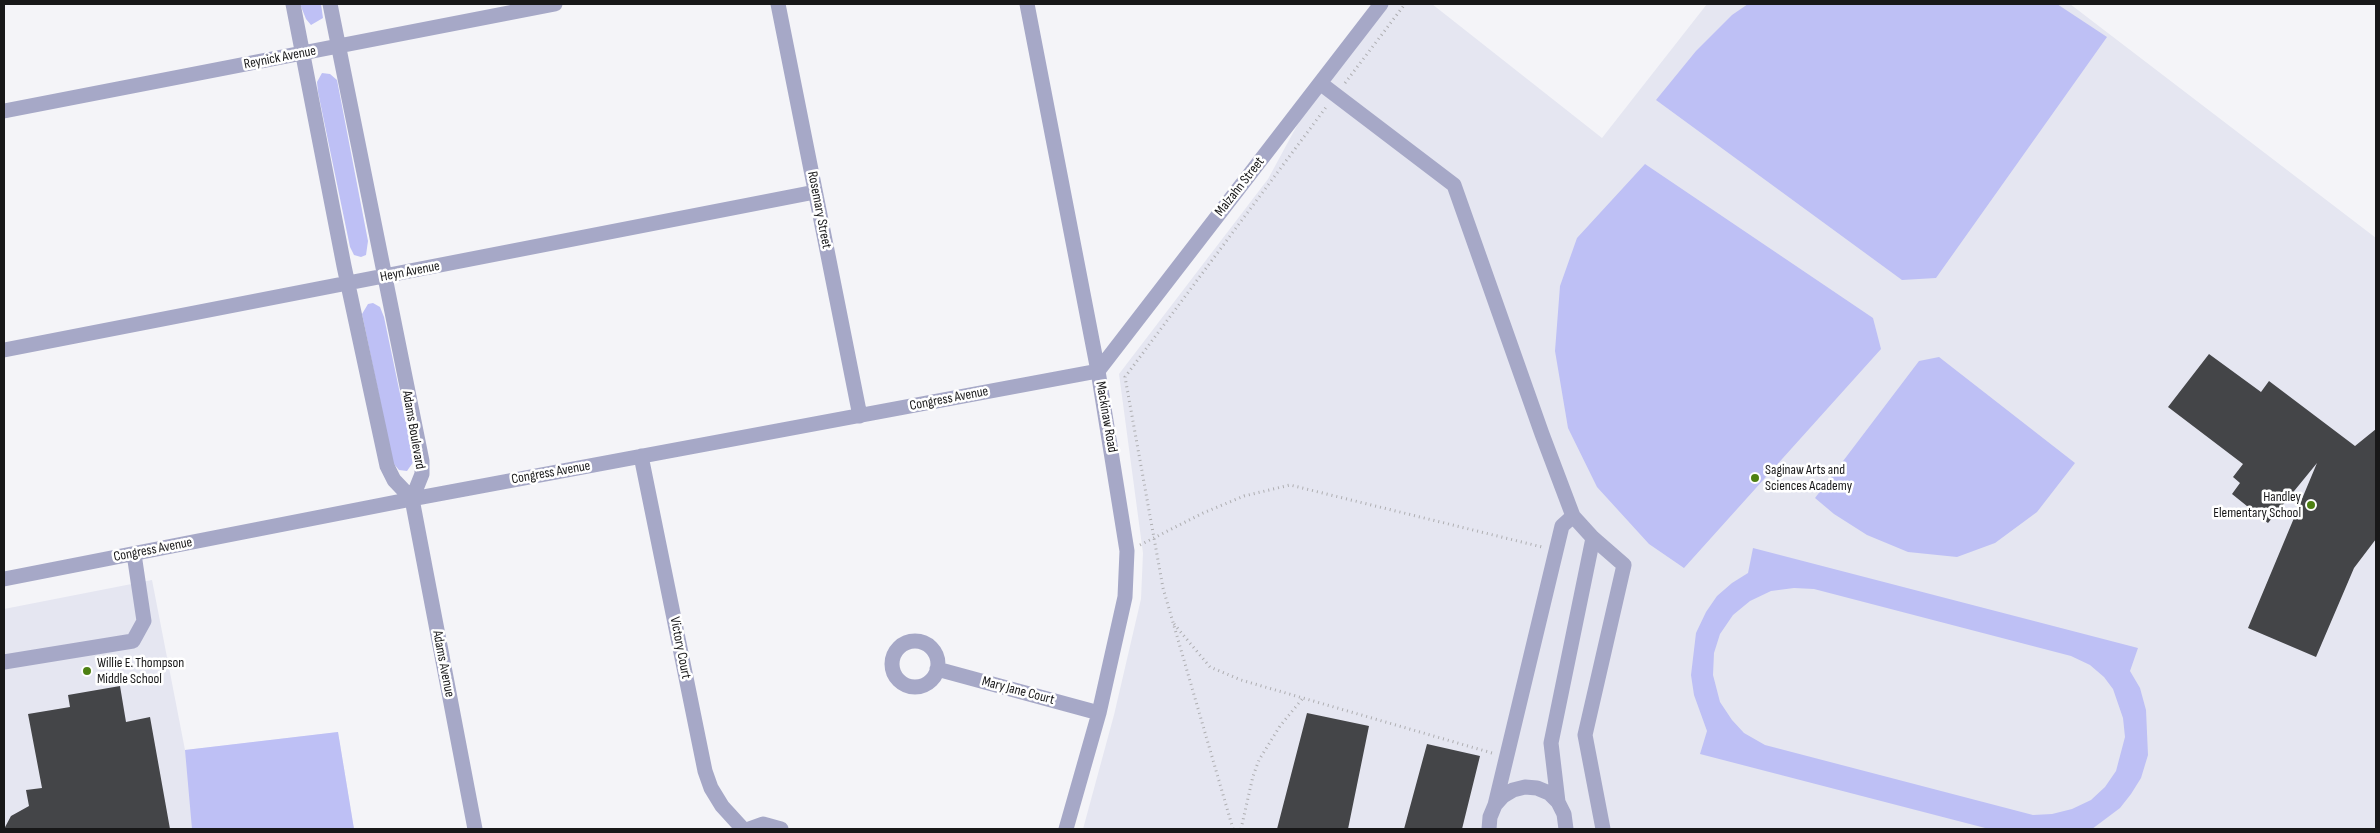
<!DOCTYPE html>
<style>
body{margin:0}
#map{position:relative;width:2380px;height:833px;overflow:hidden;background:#f4f4f8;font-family:"Sofia Sans Condensed",sans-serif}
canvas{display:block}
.frame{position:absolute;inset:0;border:5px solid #181819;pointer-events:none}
</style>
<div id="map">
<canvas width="2380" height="833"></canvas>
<div class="frame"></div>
</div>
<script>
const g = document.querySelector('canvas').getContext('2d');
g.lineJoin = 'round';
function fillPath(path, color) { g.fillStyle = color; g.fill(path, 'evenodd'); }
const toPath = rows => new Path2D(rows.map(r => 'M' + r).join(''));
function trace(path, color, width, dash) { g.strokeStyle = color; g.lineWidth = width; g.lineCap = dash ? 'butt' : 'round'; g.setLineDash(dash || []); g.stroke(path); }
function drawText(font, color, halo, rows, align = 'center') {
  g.font = font + ' "Sofia Sans Condensed",sans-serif'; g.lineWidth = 5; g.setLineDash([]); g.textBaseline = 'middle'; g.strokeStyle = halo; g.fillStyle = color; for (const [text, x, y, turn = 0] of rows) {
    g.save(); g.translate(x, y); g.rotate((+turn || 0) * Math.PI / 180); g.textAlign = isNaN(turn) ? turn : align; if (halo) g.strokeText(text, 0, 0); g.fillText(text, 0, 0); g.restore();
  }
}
fillPath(toPath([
 [1381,4,1432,4,1602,138,1707,4,2070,4,2376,238,2376,829,1083,829,1114,715,1141,599,1143,553,1119,374,1268,179,1320,83],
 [152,580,185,750,338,732,354,829,4,829,4,609]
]), '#e5e6f1');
fillPath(toPath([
 [300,4,321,4,323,18,311,25,306,19],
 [1748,4,2057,4,2107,37,1936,278,1902,280,1656,100,1696,51,1732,15],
 [322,73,330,74,337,80,368,241,366,255,361,257,354,255,350,247,318,92,317,82],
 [1645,164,1873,318,1881,349,1684,568,1649,544,1597,487,1568,428,1555,351,1560,286,1577,238],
 [373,303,380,307,384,317,414,461,407,471,399,470,393,463,362,314,368,304],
 [1939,357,2075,463,2037,512,1995,543,1957,557,1908,552,1867,535,1834,514,1815,498,1919,361],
 [1753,548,2138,648,2130,671,2140,688,2146,710,2148,755,2141,778,2131,794,2120,808,2092,829,1989,829,1700,754,1707,731,1694,695,1691,675,1696,633,1706,612,1717,596,1732,583,1748,573],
 [1794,588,1814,589,2071,656,2090,665,2104,677,2113,689,2123,718,2125,737,2116,771,2105,787,2091,800,2072,809,2052,814,2033,815,1765,745,1744,733,1732,720,1720,702,1713,675,1714,653,1720,634,1733,615,1750,601,1771,591],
 [338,732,354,829,192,829,185,750]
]), '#bec0f5');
fillPath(toPath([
 [2209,354,2261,392,2269,381,2355,446,2376,429,2376,539,2354,568,2316,657,2248,628,2317,463,2268,523,2232,494,2240,483,2233,477,2243,464,2168,407],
 [120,686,126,722,150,717,170,829,4,829,11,816,29,806,26,790,42,788,28,714,70,707,68,695],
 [1307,713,1369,726,1348,829,1277,829],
 [1427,744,1480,756,1462,829,1404,829]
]), '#444548');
trace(toPath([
 [1345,83,1405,4],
 [1140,545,1203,513,1244,496,1290,485,1542,547],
 [1174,624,1210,667,1241,680,1492,753],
 [1233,829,1163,588,1125,377,1327,106],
 [1241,829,1253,776,1259,760,1280,726,1303,698]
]), '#aeaeb1', 3, [1, 4]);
trace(toPath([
 [293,4,344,266,387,466,394,480,412,499],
 [330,4,422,461,422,474,412,499],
 [778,4,860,416],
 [1027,4,1098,371,1127,551,1125,597,1099,713,1066,829],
 [1320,83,1454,185,1542,434,1573,516,1593,538,1624,565,1585,735,1603,829],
 [4,111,555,4],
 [4,350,815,192],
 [1098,371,1381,4],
 [641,456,705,771,711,788,722,806,743,829],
 [412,499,475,829],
 [4,579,412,499,1098,371],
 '892 664a23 23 0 1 1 46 0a23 23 0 1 1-46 0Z',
 [4,662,133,641,144,621,134,554],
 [937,669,1099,713],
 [1558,802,1551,743,1593,538],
 [1495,805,1562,526,1573,516],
 [749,829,763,824,781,829],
 [1489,829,1490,817,1495,805,1503,796,1513,790,1525,787,1537,788,1549,793,1558,802,1564,814,1566,829]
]), '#a6a8c7', 15);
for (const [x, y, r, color] of [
 [1755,478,5,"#4d8013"],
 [2311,505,5,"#4d8013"],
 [87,671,5,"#4d8013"]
]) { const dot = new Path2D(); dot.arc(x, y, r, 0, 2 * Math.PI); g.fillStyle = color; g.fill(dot); trace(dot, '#fff', 2); }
drawText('14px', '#181819', '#fff', [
 ["Reynick Avenue",280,58,-11],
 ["Malzahn Street",1240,187,-52],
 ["Rosemary Street",819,210,79],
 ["Heyn Avenue",410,272,-11],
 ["Congress Avenue",949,399,-11],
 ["Mackinaw Road",1106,417,80],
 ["Adams Boulevard",413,430,80],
 ["Congress Avenue",551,473,-10],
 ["Congress Avenue",153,550,-11],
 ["Victory Court",680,648,79],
 ["Adams Avenue",443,664,79],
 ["Mary Jane Court",1018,691,15]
]);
drawText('14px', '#181819', '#fff', [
 ["Saginaw Arts and",1765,470],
 ["Sciences Academy",1765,486],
 ["Handley",2301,497,"right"],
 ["Elementary School",2301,513,"right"],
 ["Willie E. Thompson",97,663],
 ["Middle School",97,679]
], 'left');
</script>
